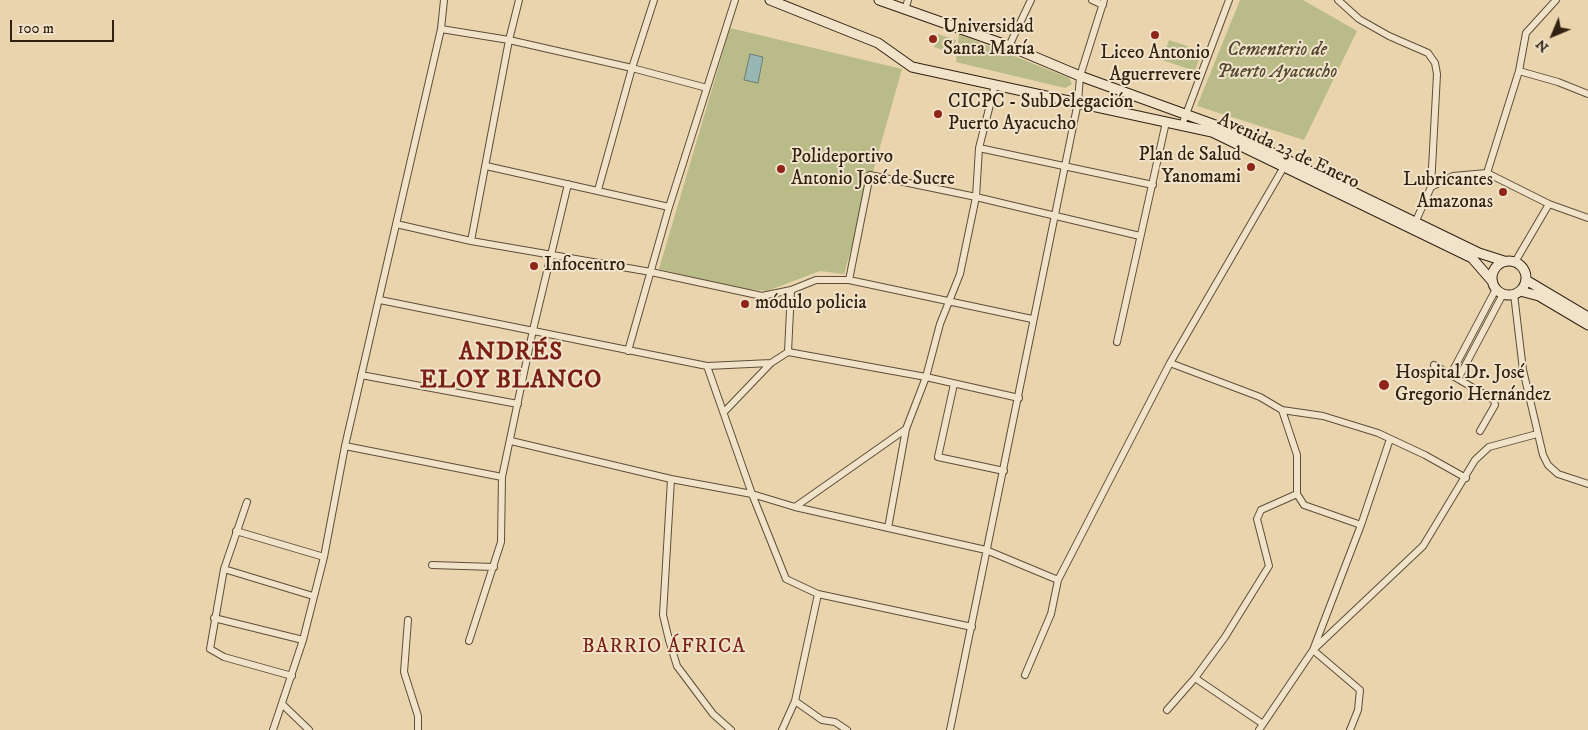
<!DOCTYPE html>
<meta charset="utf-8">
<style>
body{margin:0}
#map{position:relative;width:1588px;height:730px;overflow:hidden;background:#e9d4ad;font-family:"IM FELL DW Pica",serif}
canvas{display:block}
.north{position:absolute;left:1528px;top:10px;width:50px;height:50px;-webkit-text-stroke:4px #f1e3ca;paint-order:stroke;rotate:225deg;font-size:14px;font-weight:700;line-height:20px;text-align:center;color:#302111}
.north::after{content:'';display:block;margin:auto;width:18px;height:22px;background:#302111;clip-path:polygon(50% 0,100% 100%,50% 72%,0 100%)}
.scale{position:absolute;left:10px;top:20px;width:104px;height:22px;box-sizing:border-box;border:2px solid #302111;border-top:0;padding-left:6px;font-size:15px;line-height:18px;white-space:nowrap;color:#302111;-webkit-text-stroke:4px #f1e3ca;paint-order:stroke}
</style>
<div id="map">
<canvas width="1588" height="730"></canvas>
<div class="north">N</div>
<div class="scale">100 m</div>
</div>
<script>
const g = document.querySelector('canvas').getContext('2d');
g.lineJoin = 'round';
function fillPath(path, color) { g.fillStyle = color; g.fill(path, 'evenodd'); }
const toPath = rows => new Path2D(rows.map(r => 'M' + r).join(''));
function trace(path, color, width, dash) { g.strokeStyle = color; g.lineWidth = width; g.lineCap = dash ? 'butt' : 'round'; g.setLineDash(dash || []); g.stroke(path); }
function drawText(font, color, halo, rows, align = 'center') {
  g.font = font + ' "IM FELL DW Pica",serif'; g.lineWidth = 4; g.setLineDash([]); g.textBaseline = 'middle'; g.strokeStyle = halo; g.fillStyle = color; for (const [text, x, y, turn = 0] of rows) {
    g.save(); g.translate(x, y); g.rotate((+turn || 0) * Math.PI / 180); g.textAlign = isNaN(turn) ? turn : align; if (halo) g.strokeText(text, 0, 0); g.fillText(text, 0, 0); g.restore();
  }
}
fillPath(toPath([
 [1240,0,1303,0,1357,31,1304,140,1197,106],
 [730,28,902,69,844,274,820,271,767,291,737,288,659,269],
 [938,34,956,40,952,53,934,47],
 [959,34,1069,78,1072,84,1065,88,956,62],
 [1169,40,1202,51,1195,71,1162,60]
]), '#b9bc88');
const water = toPath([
 [750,54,763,57,758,83,744,80,750,54]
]);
fillPath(water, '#99b7b2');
trace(water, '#6f7b72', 1);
const minor = toPath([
 [1092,0,1103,5],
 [1338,0,1359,19,1389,36,1428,53,1435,63,1437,74,1431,187,1415,223],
 [905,10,908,0],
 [441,29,509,40,632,68,707,88],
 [1009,46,1031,0],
 [1519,71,1558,82,1588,94],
 [1182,125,1229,0],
 [979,148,1153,185],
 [486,166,669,207],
 [1487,173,1519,71,1526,33,1556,0],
 [1431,187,1453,176,1487,173,1549,204,1588,218],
 [598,190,632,68,654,0],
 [396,224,471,241,651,272,762,296,791,290,816,280,849,280,1032,319],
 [471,241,509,40,519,0],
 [1515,262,1549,204],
 [849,280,870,175,976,197,1140,236],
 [1514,294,1523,370,1543,455,1548,465,1558,474,1588,484],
 [380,300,707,366,771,363],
 [1117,342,1166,122],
 [628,351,669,207,735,0],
 [788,352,791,290],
 [1170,363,1260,397,1282,410,1323,416,1378,433,1425,455,1466,478],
 [1434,365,1494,400,1495,405,1480,431],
 [707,366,752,494,786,579,818,594,972,627],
 [1451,374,1496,289],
 [361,375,518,404],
 [1458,379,1503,294],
 [954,384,938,457,1004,471],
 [1282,410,1297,455,1297,494,1304,505,1361,525],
 [725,411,771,363,788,352,926,377,1019,398],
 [511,441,671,479,752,494,795,507,986,550,1058,580],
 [345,446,502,477],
 [671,479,663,615,669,640,677,666,713,714,731,730],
 [247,502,224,569,210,649,224,657,292,676],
 [795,507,906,429],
 [888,528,906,429,926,377,940,324,960,274,976,197,979,148,995,85],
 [236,531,324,557],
 [432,565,494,567],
 [224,569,313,596],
 [214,618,303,640],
 [408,620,404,672,418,716,418,730],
 [469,641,501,542,502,477,533,330,568,184],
 [1025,675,1051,614,1058,580,1170,363,1285,165],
 [1195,678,1263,724],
 [795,701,822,720,835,722,847,730],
 [282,704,309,730],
 [1167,710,1195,678,1225,637,1269,566,1257,519,1261,510,1297,494],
 [273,730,303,640,324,557,345,446,441,29,444,0],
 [782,730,795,701,818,594],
 [950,730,1078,102,1080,76,1104,0],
 [1259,730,1313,650,1423,546,1475,460,1489,447,1537,434],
 [1350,730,1358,710,1360,690,1313,650,1361,525,1390,439]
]);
const secondary = toPath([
 [770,0,878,43,912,67,1212,132,1472,258,1492,281],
 [879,0,1009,46,1080,76,1215,125,1479,253,1504,261],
 '1492 278a17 17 0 1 1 34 0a17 17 0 1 1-34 0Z',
 [1526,280,1588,317],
 [1520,291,1539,296,1588,325]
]);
trace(minor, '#5e4e38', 8);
trace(secondary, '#302111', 11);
trace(minor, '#f1e3ca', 6);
trace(secondary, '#f1e3ca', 9);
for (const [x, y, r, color] of [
 [1155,35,5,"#8f2418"],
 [933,39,5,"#8f2418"],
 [938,114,5,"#8f2418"],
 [1251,167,5,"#8f2418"],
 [781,169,5,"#8f2418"],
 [1503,192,5,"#8f2418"],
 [534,266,5,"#8f2418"],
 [745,304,5,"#8f2418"],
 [1384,385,6,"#8f2418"]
]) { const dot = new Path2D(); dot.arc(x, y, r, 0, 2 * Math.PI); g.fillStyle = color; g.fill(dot); trace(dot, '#f1e3ca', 2); }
drawText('19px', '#302111', '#f1e3ca', [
 ["Universidad",943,28],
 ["Santa María",943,50],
 ["Liceo Antonio",1155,54,"center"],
 ["Aguerrevere",1155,76,"center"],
 ["CICPC - SubDelegación",948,103],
 ["Puerto Ayacucho",948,125],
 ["Plan de Salud",1241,156,"right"],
 ["Yanomami",1241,178,"right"],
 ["Polideportivo",791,158],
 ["Antonio José de Sucre",791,180],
 ["Lubricantes",1493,181,"right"],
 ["Amazonas",1493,203,"right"],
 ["Infocentro",544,266],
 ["módulo policia",755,304],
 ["Hospital Dr. José",1395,374],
 ["Gregorio Hernández",1395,396]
], 'left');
drawText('italic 19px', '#52482f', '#f1e3ca', [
 ["Cementerio de",1277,51],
 ["Puerto Ayacucho",1277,73]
]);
drawText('19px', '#302111', '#f1e3ca', [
 ["Avenida 23 de Enero",1288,152,25]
]);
g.letterSpacing = '1px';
drawText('20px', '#7a1f14', '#f1e3ca', [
 ["BARRIO ÁFRICA",664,648]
]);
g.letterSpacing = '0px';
g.letterSpacing = '1px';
drawText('bold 24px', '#7a1f14', '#f1e3ca', [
 ["ANDRÉS",511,354],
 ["ELOY BLANCO",511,382]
]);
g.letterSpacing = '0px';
</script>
